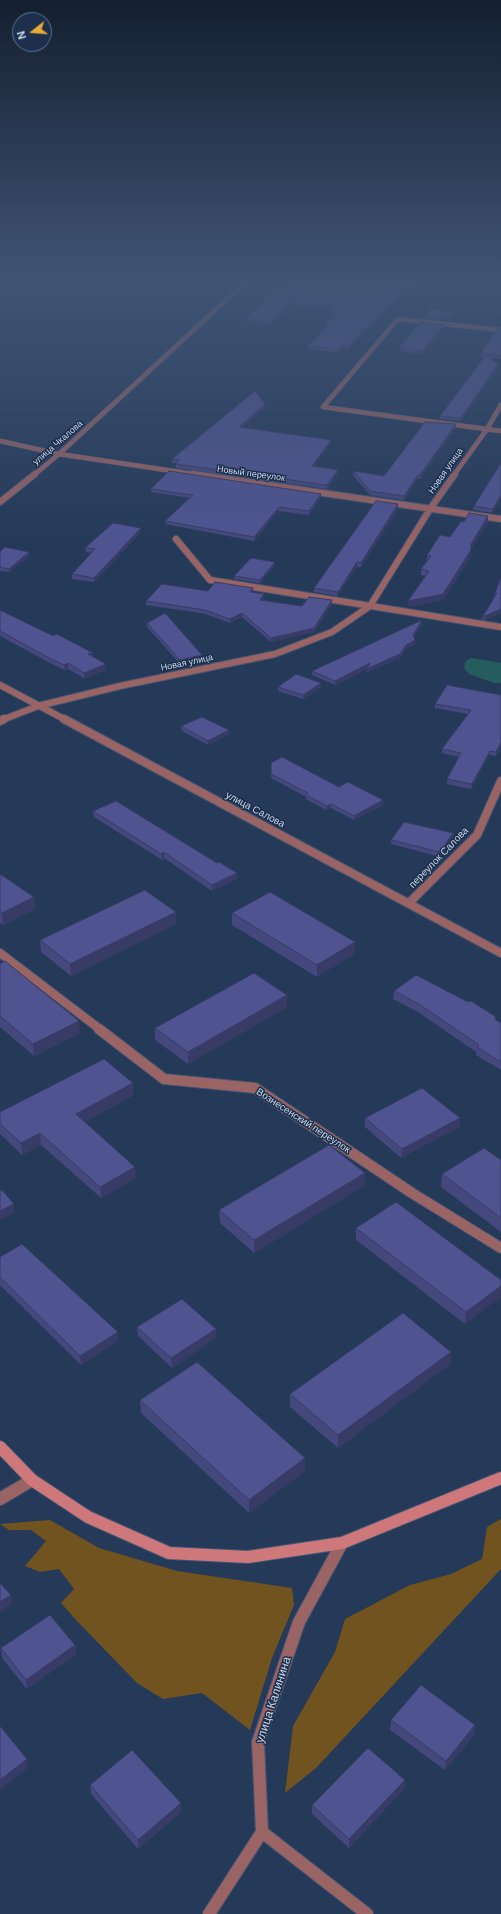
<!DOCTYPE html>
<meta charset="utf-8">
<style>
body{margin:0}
#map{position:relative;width:501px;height:1914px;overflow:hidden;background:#253958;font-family:"DM Sans",sans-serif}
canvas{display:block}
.north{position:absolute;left:12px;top:12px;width:40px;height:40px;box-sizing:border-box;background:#1c2f4c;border:1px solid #62728b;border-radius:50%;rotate:253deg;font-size:11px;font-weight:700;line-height:16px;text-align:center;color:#cad7ea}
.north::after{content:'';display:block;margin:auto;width:14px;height:18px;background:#e9ab38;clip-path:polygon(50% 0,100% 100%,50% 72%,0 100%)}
</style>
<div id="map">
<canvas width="501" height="1914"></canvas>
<div class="north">N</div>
</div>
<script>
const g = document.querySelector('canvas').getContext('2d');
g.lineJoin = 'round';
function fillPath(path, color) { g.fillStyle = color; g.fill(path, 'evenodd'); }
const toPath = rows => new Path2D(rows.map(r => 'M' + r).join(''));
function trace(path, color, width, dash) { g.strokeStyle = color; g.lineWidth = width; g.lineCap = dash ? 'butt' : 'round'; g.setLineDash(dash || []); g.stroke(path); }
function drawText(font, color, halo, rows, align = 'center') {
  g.font = font + ' "DM Sans",sans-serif'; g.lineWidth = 3; g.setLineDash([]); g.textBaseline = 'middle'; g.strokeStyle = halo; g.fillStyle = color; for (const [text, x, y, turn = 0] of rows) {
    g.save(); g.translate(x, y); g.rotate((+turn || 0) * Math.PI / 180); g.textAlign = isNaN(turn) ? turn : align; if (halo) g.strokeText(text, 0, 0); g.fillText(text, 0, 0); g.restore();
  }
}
fillPath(toPath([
 [501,1519,501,1569,316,1768,285,1793,293,1726,335,1652,345,1619,410,1585,451,1574,482,1559,487,1527],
 [50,1520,99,1548,177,1571,292,1588,294,1605,272,1658,250,1730,202,1693,163,1699,137,1683,76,1620,61,1603,74,1589,59,1569,40,1572,25,1566,46,1541,31,1530,9,1530,0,1524]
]), '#715320');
fillPath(toPath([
 [471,658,501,663,501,683,494,683,469,674,464,668,466,661]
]), '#255d5f');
const streetFar4 = toPath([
 [323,407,398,319,501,330],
 [323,407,501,431],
 [0,441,59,454,200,475],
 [34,475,59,454,249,279],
 [454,475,487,429,501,405]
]);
const streetFar3 = toPath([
 [193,474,501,519],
 [0,502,35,474],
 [176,539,210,580,501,627],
 [0,685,66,720],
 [2,720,38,706,120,686,275,654,332,632,370,606,430,509,455,474]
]);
const streetFar2 = toPath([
 [64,719,501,953],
 [0,721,4,719],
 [409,903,477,835,501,781],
 [0,953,101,1030]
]);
const streetFar1 = toPath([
 [99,1029,164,1079,255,1088,412,1193,501,1248]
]);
const street = toPath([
 [0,1499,32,1480],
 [342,1543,299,1622,258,1742,262,1832,367,1914],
 [209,1914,262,1832]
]);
const secondary = toPath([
 [0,1447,32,1480,88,1517,169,1553,248,1557,342,1543,501,1478]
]);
trace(streetFar4, '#435572', 5.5);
trace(streetFar3, '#435572', 8);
trace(streetFar2, '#435572', 10);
trace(streetFar1, '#435572', 12);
trace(street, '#435572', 14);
trace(secondary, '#435572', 14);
trace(streetFar4, '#9a6364', 4.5);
trace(streetFar3, '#9a6364', 6);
trace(streetFar2, '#9a6364', 8);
trace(streetFar1, '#9a6364', 10);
trace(street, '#9a6364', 12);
trace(secondary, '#ce787b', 12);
fillPath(toPath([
 [419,279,385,313,382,313,349,349,344,348,339,353,308,349,308,346,327,327,326,324,336,314,330,313,330,309,290,305,270,325,246,322,246,319,266,299],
 [426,315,455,315,450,321,425,318],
 [444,328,422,354,399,351,399,348],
 [501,329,501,359,491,358,498,367,461,421,439,419,440,416,484,357,481,357,481,353],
 [265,404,265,408,242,427,331,440,331,443,314,466,338,470,338,473,327,489,176,468,176,464,177,463,172,463,172,459],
 [455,429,420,479,417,479,404,500,370,495,353,475,354,471,384,476],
 [501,463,501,498,492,513,473,510,474,506],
 [151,489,321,494,321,497,309,515,278,511,254,541,165,524,165,521,190,498,151,492],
 [398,509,361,567,357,567,337,596,314,592,314,588],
 [464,522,488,522,471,549,471,556,443,600,408,607,425,576,421,575,421,569,427,561,427,555,450,537],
 [141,532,94,582,72,579,72,574,92,553,86,552,85,548],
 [0,552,29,552,29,556,9,572,0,571],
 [275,562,275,565,260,583,234,579,234,576],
 [501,577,501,613,485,620,482,619,483,616,494,597,495,593],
 [208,591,253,592,264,594,264,598,262,600,302,606,332,600,332,604,314,632,271,642,242,617,230,623,206,614,146,605,146,601],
 [0,610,53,636,93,653,93,657,106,664,106,670,84,678,68,669,65,670,52,664,0,636],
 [147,623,202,655,202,659,180,664,147,627],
 [422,624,414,637,415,640,415,644,406,648,400,658,366,673,367,669,335,685,312,675,312,671],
 [321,683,321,687,303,699,278,691,278,687],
 [501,695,501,746,496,756,489,755,471,789,447,784,447,779,459,757,442,753,442,749,468,714,435,708,435,704],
 [181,726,229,734,208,745,182,731],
 [271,763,339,787,383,800,383,805,354,820,331,808,326,810,306,799,306,797,271,778],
 [93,811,217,863,237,873,237,879,212,891,164,858,162,860,94,817],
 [453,838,440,857,391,844,391,840],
 [0,874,34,897,35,909,3,925,0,923],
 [176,912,176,924,71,976,41,952,40,940],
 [232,913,355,942,354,954,317,977,232,925],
 [0,964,80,1033,34,1056,0,1027],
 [394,991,496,1017,496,1020,501,1023,501,1070,476,1055,476,1052,418,1012,393,999],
 [287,995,287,1007,188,1064,155,1040,155,1028],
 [134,1095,84,1122,136,1178,101,1198,41,1145,22,1155,0,1134,0,1112],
 [365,1118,460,1118,459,1127,401,1158,365,1127],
 [501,1160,501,1232,441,1187,442,1174],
 [365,1173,365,1185,254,1253,220,1223,219,1210],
 [356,1228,501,1280,465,1324,356,1240],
 [0,1257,118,1341,81,1365,0,1285],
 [137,1327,216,1329,216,1338,172,1368,138,1336],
 [451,1352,450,1364,338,1448,290,1407,290,1394],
 [140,1400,305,1471,249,1513,141,1413],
 [75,1645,76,1654,27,1689,2,1658,1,1648],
 [391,1720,475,1725,474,1735,445,1770,390,1730],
 [405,1780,404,1789,349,1848,312,1814,312,1805],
 [90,1785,181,1812,138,1849,91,1794]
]), '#44487d');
fillPath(toPath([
 [416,279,419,279,385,313,385,310],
 [290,301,290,305,270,325,270,322],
 [382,310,382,313,349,349,349,346],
 [455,312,455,315,450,321,450,318],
 [444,325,444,328,422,354,422,351],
 [344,345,344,348,339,353,339,349],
 [498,364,498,367,461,421,461,418],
 [265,404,265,408,239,430,239,427],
 [456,424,455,429,420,479,420,475],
 [331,440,331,443,312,469,312,466],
 [338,470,338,473,327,489,327,485],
 [418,475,417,479,404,500,404,496],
 [321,494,321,497,309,515,309,511],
 [501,495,501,498,492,513,493,509],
 [398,504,398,509,361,567,361,563],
 [279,507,278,511,254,541,254,537],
 [488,516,488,522,471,549,471,544],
 [141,528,141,532,94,582,94,578],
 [471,550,471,556,443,600,408,607,408,601],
 [29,552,29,556,9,572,9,569],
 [275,562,275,565,260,583,260,580],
 [357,562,357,567,337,596,338,592],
 [253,588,253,592,250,596,250,592],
 [264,594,264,598,260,604,260,600],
 [332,600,332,604,314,632,271,642,271,638],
 [501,609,501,613,485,620,485,616],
 [242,613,242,617,230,623,230,619],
 [422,620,422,624,412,639,413,635],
 [415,640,415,644,406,648,400,658,366,673,367,669,335,685,335,681],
 [93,653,93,658,88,654],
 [202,655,202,659,180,664,180,660],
 [68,663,68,669,65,670,64,665],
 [106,664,106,670,84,678,84,673],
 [321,683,321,687,303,699,303,695],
 [229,730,229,734,208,745,208,741],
 [501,742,501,746,496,756,496,752],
 [490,751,489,755,471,789,472,784],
 [383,800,383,805,354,820,354,816],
 [331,804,331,808,326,810,327,806],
 [453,833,453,838,440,857,440,852],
 [164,852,164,858,162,860,161,854],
 [237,873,237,879,212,891,212,885],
 [34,897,35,909,3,925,2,913],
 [176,912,176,924,71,976,70,964],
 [355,942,354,954,317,977,317,965],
 [287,995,287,1007,188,1064,188,1052],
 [79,1021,80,1033,34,1056,33,1044],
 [133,1083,134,1095,77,1126,76,1114],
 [460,1118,459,1127,401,1158,402,1149],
 [40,1133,41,1145,22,1155,21,1143],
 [135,1167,136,1178,101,1198,100,1187],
 [365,1173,365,1185,254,1253,254,1240],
 [14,1204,15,1213,0,1220,0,1211],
 [501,1286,501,1297,465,1324,466,1312],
 [216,1329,216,1338,172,1368,171,1358],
 [118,1332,118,1341,81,1365,80,1356],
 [451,1352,450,1364,338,1448,338,1435],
 [305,1458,305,1471,249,1513,249,1500],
 [11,1595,12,1604,0,1613,0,1602],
 [75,1645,76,1654,27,1689,26,1680],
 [475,1725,474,1735,445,1770,446,1761],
 [27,1759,28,1768,0,1790,0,1780],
 [405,1780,404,1789,349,1848,349,1839],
 [181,1803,181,1812,138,1849,138,1840]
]), '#373b66');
const building = toPath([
 [287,279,416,279,385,310,382,310,349,346,344,345,339,349,308,346,329,324,326,324,339,311,330,310,333,306,290,301,270,322,246,319,266,299,287,279],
 [430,309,455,312,450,318,426,315,430,309],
 [420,322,444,325,422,351,399,348,420,322],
 [501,329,501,356,481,353,497,330,501,329],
 [486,355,498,364,461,418,440,416,486,355],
 [255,391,265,404,239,427,331,440,312,466,338,470,327,485,176,464,180,460,172,459,255,391],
 [425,422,456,424,420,475,418,475,404,496,370,491,354,471,384,476,425,422],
 [501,463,501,495,493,509,474,506,501,463],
 [169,471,321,494,309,511,279,507,254,537,165,521,193,495,151,489,169,471],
 [376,501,398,504,361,563,357,562,338,592,314,588,376,501],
 [469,513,488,516,471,544,471,550,443,594,408,601,429,571,421,569,431,556,427,555,440,535,450,537,461,521,464,522,469,513],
 [113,523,141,528,94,578,72,574,95,549,85,548,113,523],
 [5,547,29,552,9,569,0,567,0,552,5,547],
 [251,558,275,562,260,580,234,576,251,558],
 [501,577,501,609,485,616,483,616,497,593,495,593,501,577],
 [215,582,253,588,250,592,264,594,260,600,302,606,309,597,332,600,314,628,271,638,242,613,230,619,205,610,146,601,162,584,208,591,215,582],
 [0,610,53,636,57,634,93,653,88,654,106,664,84,673,68,663,64,665,51,659,0,631,0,610],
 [165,613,202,655,180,660,147,623,165,613],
 [422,620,413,635,415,640,406,645,400,654,367,669,370,663,335,681,312,671,422,620],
 [296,674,321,683,303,695,278,687,296,674],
 [447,685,501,695,501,742,496,752,490,751,472,784,447,779,461,753,442,749,471,710,435,704,447,685],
 [202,717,229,730,208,741,181,726,202,717],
 [282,757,339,787,348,782,383,800,354,816,331,804,327,806,306,795,308,793,271,774,271,763,282,757],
 [116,801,217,863,219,862,237,873,212,885,164,852,161,854,93,811,116,801],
 [404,822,453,833,440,852,391,840,404,822],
 [0,874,34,897,2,913,0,912,0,874],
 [145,890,176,912,70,964,40,940,145,890],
 [270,892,355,942,317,965,232,913,270,892],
 [5,961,79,1021,33,1044,0,1016,0,964,5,961],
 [254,973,287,995,188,1052,155,1028,254,973],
 [416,975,468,1002,471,1001,496,1017,494,1019,501,1023,501,1062,477,1047,479,1045,419,1004,394,991,416,975],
 [104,1059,133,1083,76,1114,135,1167,100,1187,40,1133,21,1143,0,1124,0,1112,104,1059],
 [422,1088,460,1118,402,1149,365,1118,422,1088],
 [329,1145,365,1173,254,1240,219,1210,329,1145],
 [484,1148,501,1160,501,1218,442,1174,484,1148],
 [2,1190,14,1204,0,1211,0,1191,2,1190],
 [396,1202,501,1280,501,1286,466,1312,356,1228,396,1202],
 [22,1244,118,1332,80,1356,0,1277,0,1257,22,1244],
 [182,1299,216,1329,171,1358,137,1327,182,1299],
 [403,1313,451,1352,338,1435,290,1394,403,1313],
 [197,1362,305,1458,249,1500,140,1400,197,1362],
 [0,1583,11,1595,0,1602,0,1583],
 [50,1615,75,1645,26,1680,1,1648,50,1615],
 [421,1685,475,1725,446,1761,391,1720,421,1685],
 [0,1726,27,1759,0,1780,0,1726],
 [368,1748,405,1780,349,1839,312,1805,368,1748],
 [132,1750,181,1803,138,1840,90,1785,132,1750]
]);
fillPath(building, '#4f5491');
trace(building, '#373b66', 1);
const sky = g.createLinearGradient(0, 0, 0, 547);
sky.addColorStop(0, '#141f30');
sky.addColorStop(0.51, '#405475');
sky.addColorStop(1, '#40547500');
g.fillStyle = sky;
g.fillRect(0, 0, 501, 547);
drawText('9px', '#cad7ea', '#1c2f4c', [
 ["улица Чкалова",58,443,-41],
 ["Новая улица",446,471,-55],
 ["Новый переулок",251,474,8],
 ["Новая улица",187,663,-12]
]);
drawText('10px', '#cad7ea', '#1c2f4c', [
 ["улица Салова",255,810,28],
 ["переулок Салова",439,858,-46],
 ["Вознесенский переулок",303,1121,33]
]);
drawText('12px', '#cad7ea', '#1c2f4c', [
 ["улица Калинина",274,1700,-72]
]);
</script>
